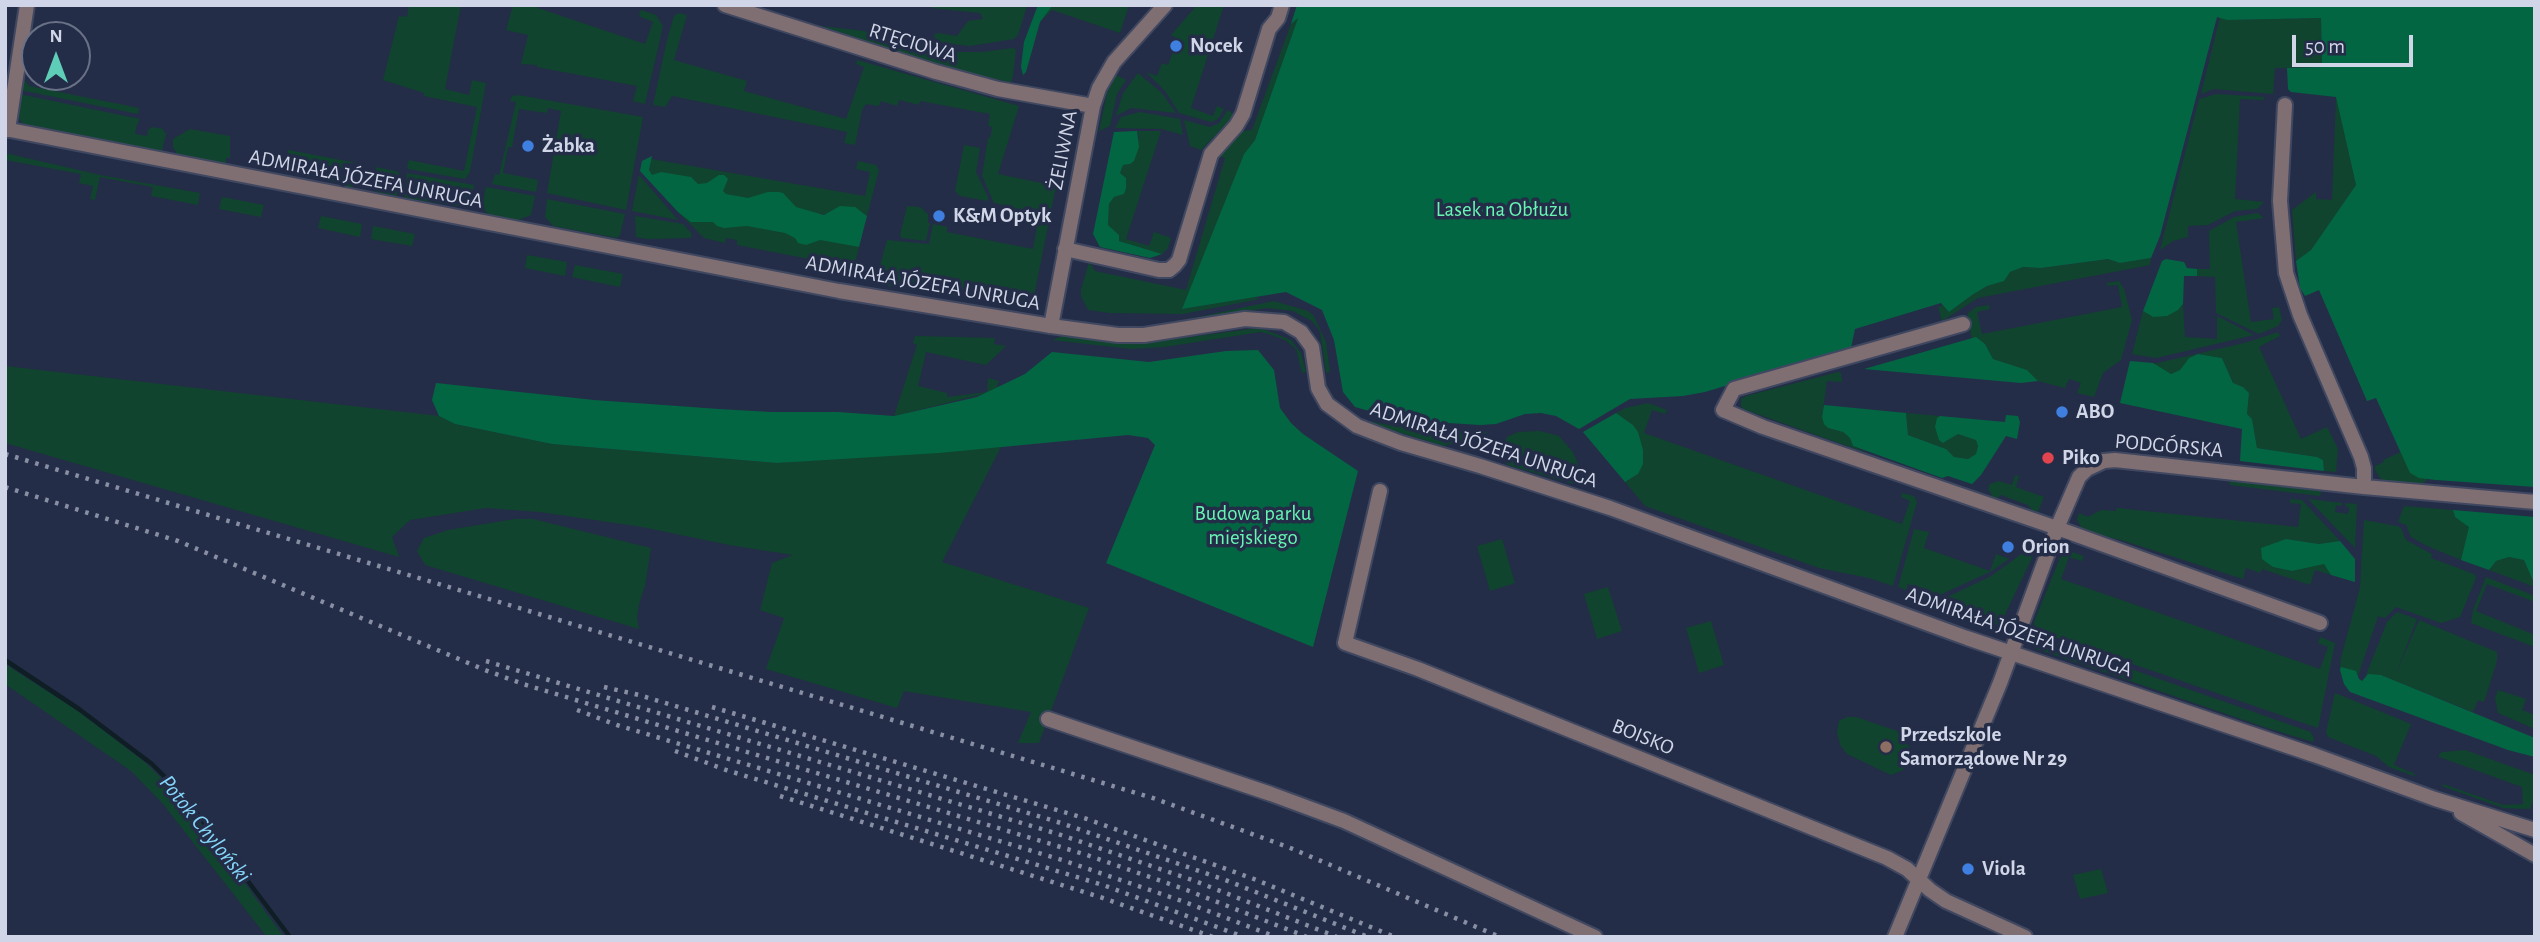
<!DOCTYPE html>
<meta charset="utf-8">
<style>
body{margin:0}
#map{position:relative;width:2540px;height:942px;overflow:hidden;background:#242d47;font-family:"Alegreya Sans",sans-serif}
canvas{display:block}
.frame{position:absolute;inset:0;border:7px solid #d0d6e7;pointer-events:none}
.north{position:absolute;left:21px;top:21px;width:70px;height:70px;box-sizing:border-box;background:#242d47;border:2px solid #697187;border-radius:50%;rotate:0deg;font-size:19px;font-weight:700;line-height:28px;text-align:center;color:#d0d6e7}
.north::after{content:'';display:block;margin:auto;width:24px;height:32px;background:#5eceb8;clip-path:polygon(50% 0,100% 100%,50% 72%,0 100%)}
.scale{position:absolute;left:2292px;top:35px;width:121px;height:32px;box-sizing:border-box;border:4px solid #d0d6e7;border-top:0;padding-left:9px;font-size:21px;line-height:24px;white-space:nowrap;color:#d0d6e7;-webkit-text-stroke:5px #242d47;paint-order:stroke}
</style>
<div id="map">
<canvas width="2540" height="942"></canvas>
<div class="frame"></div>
<div class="north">N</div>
<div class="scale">50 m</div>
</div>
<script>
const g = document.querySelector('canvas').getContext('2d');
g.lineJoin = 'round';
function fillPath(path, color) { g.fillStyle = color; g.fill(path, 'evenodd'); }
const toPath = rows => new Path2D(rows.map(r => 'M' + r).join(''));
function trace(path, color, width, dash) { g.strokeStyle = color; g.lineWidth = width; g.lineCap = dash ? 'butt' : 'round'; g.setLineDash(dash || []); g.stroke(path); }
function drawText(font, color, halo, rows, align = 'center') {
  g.font = font + ' "Alegreya Sans",sans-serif'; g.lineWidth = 7; g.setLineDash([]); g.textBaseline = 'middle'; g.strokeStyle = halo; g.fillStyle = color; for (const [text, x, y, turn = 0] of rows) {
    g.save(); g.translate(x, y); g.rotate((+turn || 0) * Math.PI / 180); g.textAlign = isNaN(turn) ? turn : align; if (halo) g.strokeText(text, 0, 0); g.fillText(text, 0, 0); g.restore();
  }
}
fillPath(toPath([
 [409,5,461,5,445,89,469,95,472,80,486,83,470,172,465,179,408,169,407,166,409,160,464,171,477,107,424,96,424,93,383,80,399,16,407,17],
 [513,5,535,5,538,8,645,44,653,22,639,16,640,12,641,10,656,15,663,26,645,104,633,101,637,86,537,67,537,65,521,64,528,35,506,30],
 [932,5,1027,5,1027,6,1018,35,1014,39,970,46,936,42,934,35,938,33,957,36,968,21,983,19,980,13,931,8],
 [1053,5,1129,5,1120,33,1052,10,1040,22],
 [1197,5,1224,5,1191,108,1213,116,1217,106,1224,109,1218,119,1211,122,1179,113,1165,91,1146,72,1157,76,1162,63,1168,65,1173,52,1180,53,1185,43,1171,35],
 [678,13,687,15,674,60,747,81,744,91,846,119,864,67,856,64,857,60,1019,106,998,174,1056,186,1034,296,1023,306,881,285,876,280,887,240,929,244,933,224,947,227,947,232,1033,249,1040,210,1026,208,1020,214,1008,206,994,203,982,176,988,138,990,138,992,127,988,126,990,114,920,101,919,105,899,100,897,106,881,101,879,106,866,104,862,110,855,145,844,143,847,132,672,96,665,107,653,105,667,40,674,16],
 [1299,15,1255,140,1244,154,1182,309,1254,297,1260,299,1183,314,1110,313,1088,310,1081,296,1081,290,1089,262,1095,271,1186,290,1225,158,1219,156,1221,153,1242,131,1252,130,1291,24],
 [2220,17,2227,20,2321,18,2322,67,2275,68,2273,94,2214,89,2201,94],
 [821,26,864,31,945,52,982,52,1013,48,1016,50,1013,76,1011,82,1008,82,952,69],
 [24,70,26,70,24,79,29,86,139,108,138,114,20,90],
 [1138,73,1162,93,1176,113,1131,108,1116,116,1123,93],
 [1116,75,1126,80,1117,94,1110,126,1099,131,1107,93],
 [19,94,140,119,137,124,135,134,147,136,148,130,152,127,163,129,166,134,162,151,26,125,22,123,16,113],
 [2217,94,2264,97,2264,100,2240,99,2235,199,2264,202,2257,209,2235,211,2208,225,2188,226,2188,237,2173,241,2160,250,2199,99],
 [518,95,643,117,626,210,547,193,561,111,548,108,547,113,519,109,512,147,508,147,503,173,538,180,536,192,492,184,495,174,499,175,516,102,510,101,512,96],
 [2336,97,2356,185,2311,250,2296,261,2292,210,2316,192,2316,199,2332,200],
 [1228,110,1233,114,1231,119,1201,150,1190,146,1184,120,1210,127,1219,123],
 [1140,112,1180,119,1183,135,1162,129,1115,128,1121,117],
 [190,129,230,136,230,158,226,158,226,164,177,154,173,147,173,139],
 [1137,131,1161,131,1126,239,1149,246,1154,232,1171,238,1168,248,1162,254,1119,241,1119,235,1108,225,1109,204,1114,197,1124,194,1126,178,1120,173,1123,165,1130,164,1139,137],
 [964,145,980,148,976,172,988,197,988,201,960,196,955,191],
 [288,150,357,163,343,163,340,175,352,178,354,180,353,187,349,188,323,177,286,168],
 [5,153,100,175,200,193,198,205,151,196,153,187,100,177,95,200,90,199,93,186,79,183,81,174,5,160],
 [651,159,865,196,870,172,856,169,858,161,876,165,879,170,867,216,863,212,860,220,717,197,648,179],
 [376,167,399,172,397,196,376,192,373,188],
 [407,173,474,185,469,208,406,198,404,195],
 [639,175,678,220,632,211],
 [486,187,535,196,531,215,518,220,489,215,482,207],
 [222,197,264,205,261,217,219,209],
 [547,199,625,214,620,235,617,238,553,226,545,217],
 [907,206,920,207,928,214,928,223,930,223,926,241,901,238,900,234],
 [678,212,859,247,855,263,850,267,737,245,737,240,726,238,725,243,704,238],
 [2258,213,2264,218,2236,222,2251,322,2274,319,2272,308,2279,307,2282,320,2278,326,2259,334,2216,313,2215,277,2197,276,2197,269,2210,269,2209,231,2234,217],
 [321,216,362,224,360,237,318,228],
 [635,216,683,224,692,234,691,238,647,239,636,237],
 [373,226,415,234,412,246,371,239],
 [527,255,567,262,565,276,525,268],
 [2151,258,2150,265,1978,298,1942,321,1938,307,1943,305,1949,312,1972,295,1987,286,2003,281,2010,272,2023,267,2041,268,2108,259,2120,263],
 [575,265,623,274,620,287,572,277],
 [2119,281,2124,289,2132,320,2121,360,2103,373,2094,397,2077,393,2081,383,2069,379,2065,388,2038,381,2026,370,1993,359,1985,344,1972,339,1967,318,1968,313,1976,307,1989,305,1990,309,1977,312,1982,334,2122,307,2118,285,2107,286,2107,283],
 [1274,301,1308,311,1314,316,1326,342,1330,372,1326,373,1320,331,1312,321,1293,311,1267,308,1184,320],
 [2183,304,2185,337,2217,339,2217,316,2254,335,2156,358,2132,354,2143,311,2153,317,2178,310],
 [1250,329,1263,329,1291,340,1301,353,1306,372,1302,373,1296,349,1285,340,1269,334,1260,332,1165,347,1131,349,1052,340,1063,336,1138,344],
 [2278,332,2280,336,2259,347,2301,439,2327,427,2338,449,2336,472,2324,471,2323,460,2317,457,2257,448,2252,419,2247,414,2249,393,2243,387,2234,384,2222,358,2198,354,2189,358,2180,370,2170,374,2153,364,2248,342],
 [915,336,995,338,994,344,1006,346,986,365,926,352,918,386,947,393,947,397,987,392,988,378,999,381,995,391,894,416,917,345,913,343],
 [5,366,439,416,455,424,552,444,777,463,1001,447,942,562,1089,608,1039,743,1018,743,1031,712,904,691,897,708,766,669,784,618,760,610,772,563,793,555,729,545,642,527,540,512,486,508,410,520,392,537,399,557,5,443],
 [1838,372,1841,373,1842,382,1827,381,1822,417,1828,428,1843,432,1850,438,1853,446,1867,453,1743,409,1741,406,1741,399,1746,396],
 [1648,403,1667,410,1665,414,1652,410,1644,433,1902,524,1910,501,1901,497,1902,493,1914,496,1917,502,1893,586,1869,578,1819,568,1645,506,1625,482,1637,475,1633,425,1616,413,1625,408],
 [1906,413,1940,416,1937,418,1943,443,1958,434,1976,440,1978,446,1976,454,1968,459,1954,457,1946,449,1908,435],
 [1369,421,1398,427,1488,432,1477,437,1444,446,1368,423],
 [1540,431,1559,436,1573,452,1579,466,1579,476,1573,484,1508,465,1504,461,1501,453,1507,437,1518,432],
 [2401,452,2410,473,2428,479,2422,484,2387,481,2381,479,2375,470,2375,466,2384,462,2383,460],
 [2015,475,2019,476,2016,487,2044,497,2038,512,2032,510,2028,505,2001,495,1996,499,1992,496,1988,488,1990,484,1999,481,2012,485],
 [2229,480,2320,489,2321,492,2320,496,2230,485],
 [2290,499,2302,500,2340,541,2319,544,2286,539,2273,567,2292,571,2324,563,2331,575,2315,570,2310,585,2262,569,2260,573,2246,568,2243,579,2121,540,2094,534,2081,527,2077,519,2079,513,2088,517,2101,510,2116,511,2117,508,2298,527,2301,504,2290,503],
 [2308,499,2342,503,2342,506,2336,505,2335,512,2348,514,2349,507,2345,506,2346,503,2357,504,2355,548],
 [2404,506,2453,510,2455,517,2470,527,2461,560,2427,546,2411,537,2406,525,2398,522],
 [515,519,533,519,651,548,645,586,639,604,637,618,639,629,425,565,417,551,424,538,448,530],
 [2364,520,2397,526,2401,528,2406,540,2432,554,2431,558,2474,574,2476,578,2460,617,2441,623,2396,607,2385,618,2378,616,2358,676,2357,673,2340,670,2341,658,2360,587],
 [1914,529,1929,532,1924,548,1990,571,1996,554,2009,559,1990,572,1931,599,1920,595,1922,588,1908,584,1906,590,1898,587],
 [1502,539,1515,583,1490,591,1477,546],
 [2034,545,2037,547,2001,623,1992,625,1976,620,1937,602,1991,576],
 [2066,550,2084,556,2082,561,2069,557,2061,579,2320,669,2328,647,2318,643,2320,637,2335,643,2318,728,2034,630,2034,622,2062,553],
 [2509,557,2524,560,2535,587,2489,570,2496,561],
 [2486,577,2535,596,2535,602,2487,584,2476,611,2535,635,2535,647,2471,623,2473,610],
 [1608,587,1622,631,1597,639,1584,594],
 [2397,612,2417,619,2395,676,2419,620,2497,652,2497,661,2484,702,2478,700,2473,712,2381,675,2366,675,2387,622],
 [1711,621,1724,665,1699,673,1686,628],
 [2027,635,2042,638,2311,732,2314,739,2313,742,2264,727,2037,649,2031,645],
 [5,664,75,709,146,763,174,791,205,829,284,937,267,937,163,804,131,771,5,684],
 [2498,690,2526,699,2522,710,2535,715,2535,729,2498,713,2495,698],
 [2335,693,2411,724,2394,765,2415,774,2414,776,2389,767,2376,756,2328,737,2326,732],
 [1847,717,1856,717,1897,731,1910,748,1908,760,1903,770,1891,775,1847,754,1840,745,1837,732,1839,721],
 [2465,750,2535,775,2535,795,2530,809,2503,808,2442,786,2443,784,2503,805,2523,804,2522,787,2439,757,2439,754,2443,752],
 [2101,869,2108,893,2080,899,2073,875]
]), '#10442e');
fillPath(toPath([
 [1038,5,1053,5,1040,22,1026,72,1023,75,1021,67,1024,42],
 [1297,5,2535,5,2535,487,2436,480,2419,478,2410,473,2376,398,2367,401,2319,290,2305,296,2300,288,2296,261,2311,250,2356,185,2336,97,2291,92,2288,89,2287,68,2322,67,2321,18,2227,20,2217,17,2160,236,2151,258,2120,263,2108,259,2041,268,2023,267,2010,272,2004,281,1987,286,1972,295,1949,312,1941,303,1855,329,1851,348,1705,392,1683,396,1630,399,1579,429,1556,416,1541,413,1525,414,1496,424,1480,425,1401,420,1355,407,1343,392,1334,340,1322,310,1286,292,1182,309,1244,154,1255,140,1298,18,1291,24],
 [1137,131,1139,147,1134,161,1130,164,1123,165,1120,173,1126,178,1126,188,1124,194,1114,197,1109,204,1108,225,1119,235,1119,241,1162,254,1150,258,1100,247,1093,234,1114,132],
 [652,156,649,170,652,175,661,172,691,177,698,184,707,183,719,175,724,175,728,179,723,191,726,194,748,198,768,192,779,192,783,193,796,207,824,215,840,206,855,207,867,216,859,247,820,240,806,245,798,243,795,238,785,233,747,226,724,228,717,226,713,222,691,222,678,212,640,171,642,161],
 [2166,259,2184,262,2187,268,2197,269,2197,276,2184,276,2183,304,2178,310,2167,316,2153,317,2143,311,2162,261],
 [1976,337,1985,344,1993,359,2027,370,2038,381,2021,383,1864,369],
 [1258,350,1274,370,1280,408,1291,423,1303,434,1358,471,1313,647,1106,563,1155,445,1148,438,1128,435,939,453,777,463,552,444,455,424,439,416,432,400,436,383,594,400,719,409,771,412,838,412,894,416,977,397,1025,374,1052,352,1149,362,1226,351],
 [2198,354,2222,358,2233,383,2243,387,2249,393,2247,414,2252,419,2257,448,2317,457,2323,460,2324,471,2240,461,2242,429,2120,403,2130,361,2153,363,2171,374,2180,370,2189,358],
 [1824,405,1906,413,1908,435,1946,449,1954,457,1968,459,1976,454,1978,446,1976,440,1958,434,1943,443,1939,440,1935,427,1937,418,1940,416,2005,422,2006,415,2018,416,2020,422,2017,439,2006,436,1981,475,1972,484,1948,476,1942,478,1853,446,1850,438,1843,432,1828,428,1824,424,1822,417],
 [1616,413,1633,425,1638,432,1643,450,1643,464,1638,474,1625,482,1583,432],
 [2453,510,2535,517,2535,586,2524,560,2509,557,2496,561,2489,570,2461,560,2469,527,2455,517],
 [2286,539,2319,544,2340,541,2355,559,2355,582,2331,575,2324,564,2292,571,2273,567,2262,559,2261,548],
 [2341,667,2356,671,2359,679,2362,681,2368,674,2381,675,2535,738,2535,757,2508,750,2350,692,2344,684,2340,670]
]), '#036642');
trace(toPath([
 [5,660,79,709,152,764,184,796,290,937]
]), '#0e1e24', 4.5);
const minor = toPath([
 [725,5,936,72,998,89,1093,106],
 [2285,105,2280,201,2286,273,2300,315,2361,457,2364,468,2364,487],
 [8,130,27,5],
 [1065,249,1159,270,1169,270,1175,265,1179,260,1211,154,1236,126,1243,114,1269,29,1278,18,1282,5],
 [1963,324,1734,389,1723,410,1763,427,2057,528,2320,623],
 [1051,326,1093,106,1099,88,1114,62,1165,5],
 [1380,491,1345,643,1418,669,1887,858,1907,869,1930,890,1946,901,2025,937],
 [1048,719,1271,794,1344,821,1595,937],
 [1895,937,2000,683,2057,528,2079,477,2087,469,2104,461,2115,460,2364,487,2535,502]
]);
const tertiary = toPath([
 [5,129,839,291,1051,326,1118,335,1144,335,1245,319,1284,322,1301,332,1312,347,1318,388,1327,404,1357,426,1401,443,1480,466,1610,508,1967,638,2314,755,2435,799,2535,830],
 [2461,813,2535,855]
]);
trace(minor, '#404861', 18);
trace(tertiary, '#404861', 18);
trace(minor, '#806f72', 14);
trace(tertiary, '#806f72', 14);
trace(toPath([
 [5,454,1153,798,1288,847,1500,937],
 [5,487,178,541,485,670,523,684,1087,855,1184,889,1307,937],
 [486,661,1058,834,1195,881,1337,937],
 [604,687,639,695,1061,823,1228,881,1368,937],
 [712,707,1087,819,1254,879,1395,937],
 [577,710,617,725,1062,860,1182,901,1276,937],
 [675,751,726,770,1103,885,1244,937],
 [780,796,1103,898,1213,937]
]), '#888fa4', 4.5, [3.5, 7]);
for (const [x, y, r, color] of [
 [1176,46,7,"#3f7fe0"],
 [528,146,7,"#3f7fe0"],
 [939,216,7,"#3f7fe0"],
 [2062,412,7,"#3f7fe0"],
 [2048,458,7,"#e0444e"],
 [2008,547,7,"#3f7fe0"],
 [1886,747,7,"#8d6e63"],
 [1968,869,7,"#3f7fe0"]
]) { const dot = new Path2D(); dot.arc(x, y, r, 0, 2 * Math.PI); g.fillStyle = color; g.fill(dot); trace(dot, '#242d47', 2.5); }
drawText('21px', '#d0d6e7', '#242d47', [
 ["RTĘCIOWA",913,43,17],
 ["ŻELIWNA",1063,150,-79],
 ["ADMIRAŁA JÓZEFA UNRUGA",366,179,11],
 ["ADMIRAŁA JÓZEFA UNRUGA",923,283,10],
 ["ADMIRAŁA JÓZEFA UNRUGA",1484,445,18],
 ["PODGÓRSKA",2169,446,5],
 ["ADMIRAŁA JÓZEFA UNRUGA",2019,632,19],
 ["BOISKO",1643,737,22]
]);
drawText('bold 21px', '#d0d6e7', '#242d47', [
 ["Nocek",1190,46],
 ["Żabka",542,146],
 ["K&M Optyk",953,216],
 ["ABO",2076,412],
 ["Piko",2062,458],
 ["Orion",2022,547],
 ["Przedszkole",1900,735],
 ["Samorządowe Nr 29",1900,759],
 ["Viola",1982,869]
], 'left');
drawText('21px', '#66f5b3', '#242d47', [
 ["Lasek na Obłużu",1502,210],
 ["Budowa parku",1253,514],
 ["miejskiego",1253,538]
]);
drawText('italic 23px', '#84d5f9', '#242d47', [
 ["Potok Chyloński",205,829,51]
]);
</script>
